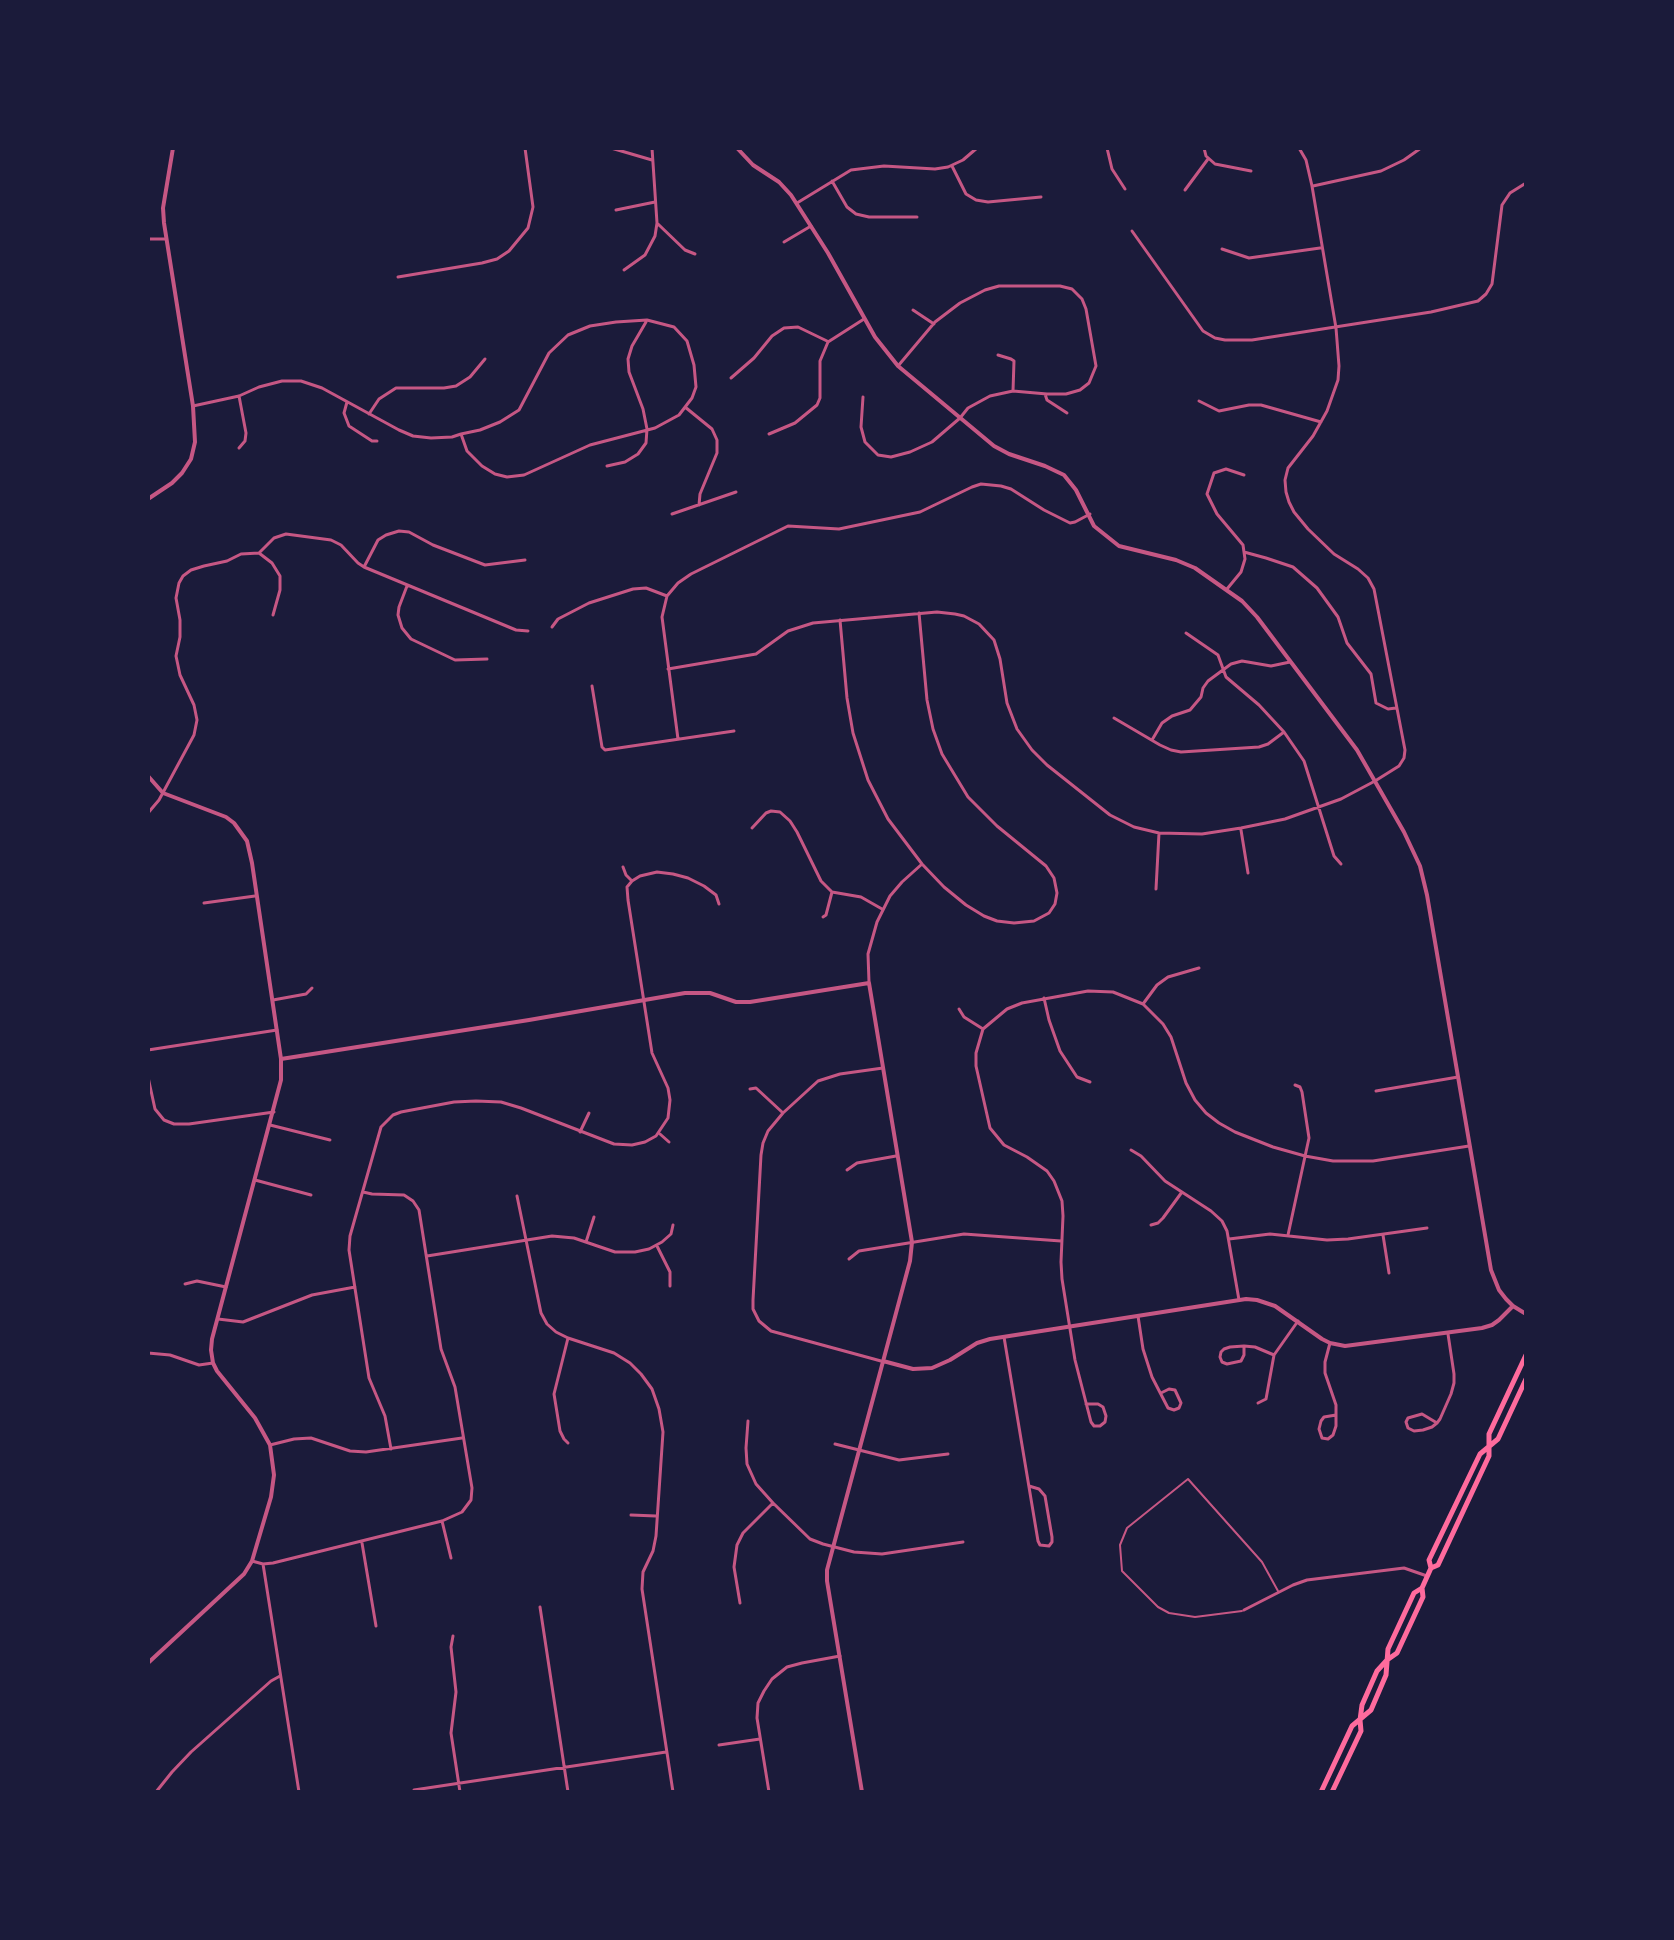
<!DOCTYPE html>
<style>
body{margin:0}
#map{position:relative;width:1674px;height:1940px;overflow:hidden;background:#1b1b3a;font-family:"IBM Plex Sans",sans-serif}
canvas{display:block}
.frame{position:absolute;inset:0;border:150px solid #1b1b3a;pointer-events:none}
</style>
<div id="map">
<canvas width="1674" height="1940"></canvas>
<div class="frame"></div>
</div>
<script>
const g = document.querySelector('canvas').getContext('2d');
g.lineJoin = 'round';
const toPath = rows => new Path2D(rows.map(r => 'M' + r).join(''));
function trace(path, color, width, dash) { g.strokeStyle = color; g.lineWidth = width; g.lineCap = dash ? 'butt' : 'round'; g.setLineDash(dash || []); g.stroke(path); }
trace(toPath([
 [1242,1611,1195,1617,1169,1613,1158,1607,1122,1571,1120,1545,1127,1528,1188,1479,1262,1562,1278,1591]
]), '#c65784', 2);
trace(toPath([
 [611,148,652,160],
 [1107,148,1112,169,1125,189],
 [1204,148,1206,156,1215,164,1251,171],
 [952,166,966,194,976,200,988,202,1041,197],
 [832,181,847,207,856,214,869,217,917,217],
 [1313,186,1381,171,1404,160,1421,148],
 [1185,190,1208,159],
 [797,203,851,170,884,166,935,169,948,167,963,160,977,148],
 [616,210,655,202],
 [658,224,685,250,695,254],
 [1132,231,1203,331,1215,338,1225,340,1252,340,1431,312,1478,301,1486,294,1492,284,1502,205,1510,193,1526,183],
 [148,239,165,239],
 [784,242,811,226],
 [1222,249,1249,258,1320,248],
 [624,270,645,255,655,236,657,223,652,148],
 [398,277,482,263,497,259,509,251,528,228,533,207,525,148],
 [913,310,934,324],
 [998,355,1011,359,1014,361,1013,391],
 [731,378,754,358,772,336,784,328,798,327,827,341],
 [1045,394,1047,400,1067,413],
 [863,397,861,427,865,442,878,455,891,457,910,452,932,442,960,418,968,408,990,396,1013,391,1047,394,1066,394,1080,390,1089,383,1096,366,1086,309,1082,299,1072,289,1060,286,999,286,985,290,960,303,935,322,898,366],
 [1199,401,1219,411,1249,405,1261,405,1321,422],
 [347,402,344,413,349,426,372,441,377,441],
 [193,406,239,396,259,387,282,381,301,381,322,388,399,430,413,436,431,438,452,437,461,434,480,430,500,422,519,410,549,353,568,335,590,326,616,322,647,320,674,327,687,341,694,365,696,387,692,398,679,415,655,428,590,445,524,475,507,477,495,474,482,466,467,451,461,434],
 [685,407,712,429,717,440,717,453,700,494,699,505],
 [369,414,379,399,396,388,444,388,456,386,470,377,485,359],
 [769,434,795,423,817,405,820,398,820,361,828,342,864,319],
 [239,448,245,441,246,433,239,396],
 [607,466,625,462,638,454,646,443,647,429,643,409,629,372,628,359,632,346,646,322],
 [672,514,736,492],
 [1244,552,1266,558,1293,567,1317,588,1338,617,1347,643,1371,674,1376,703,1388,709,1396,708],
 [259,553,274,538,286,534,331,540,341,545,358,563,364,567,516,630,528,631],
 [364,567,378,540,386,535,399,531,409,532,433,545,485,565,525,560],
 [407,586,399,607,398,615,402,628,411,639,455,660,487,659],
 [1227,589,1241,572,1245,559,1243,545,1217,514,1207,494,1214,473,1226,469,1244,475],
 [840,620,847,698,853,733,868,780,888,819,922,864,944,887,966,905,984,916,997,921,1014,923,1034,921,1049,913,1055,904,1057,893,1054,878,1046,866,997,826,968,797,942,754,933,729,927,700,919,613],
 [552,627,558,619,589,603,633,589,646,588,667,596],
 [1186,633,1218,655,1226,677,1259,705,1284,732,1304,761,1334,856,1341,864],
 [668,669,756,654,788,631,813,623,937,612,955,614,964,616,979,624,994,640,1000,659,1007,703,1017,729,1032,750,1047,765,1110,815,1134,827,1159,833,1202,834,1241,828,1285,819,1341,799,1375,781,1399,766,1404,758,1405,750,1374,589,1368,578,1358,569,1334,554,1308,529,1294,512,1289,502,1286,492,1285,480,1288,468,1313,436,1327,411,1338,380,1339,366,1336,328,1312,186,1306,160,1299,148],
 [592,686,602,747,605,750,734,731],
 [1114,718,1160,745,1171,750,1181,752,1259,747,1268,744,1284,732],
 [678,739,662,617,667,596,678,583,691,574,788,526,839,529,920,512,972,487,981,484,1001,486,1011,489,1044,510,1070,523,1075,522,1090,514],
 [1152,740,1162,723,1172,716,1190,710,1201,697,1203,688,1208,681,1231,664,1242,661,1271,666,1290,662],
 [148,813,159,800,194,735,197,720,194,705,180,675,176,656,180,637,180,620,176,598,179,583,183,576,191,570,204,566,227,561,241,554,259,553,272,563,280,576,280,590,273,615],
 [752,828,766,813,771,811,780,812,790,821,797,832,821,881,832,892,861,897,882,909],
 [1241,830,1248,873],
 [623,867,626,875,632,881],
 [1156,889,1159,833],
 [204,903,255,896],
 [823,917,826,915,832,892],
 [869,982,868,954,877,922,890,896,902,882,922,864],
 [1044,998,1049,1020,1060,1051,1077,1077,1090,1082],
 [273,1000,306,994,312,988],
 [1143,1004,1157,985,1168,977,1199,968],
 [959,1009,964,1017,983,1029,1007,1009,1022,1003,1088,991,1113,992,1143,1004,1163,1024,1171,1037,1186,1083,1195,1100,1206,1113,1219,1123,1235,1132,1273,1147,1305,1156,1333,1161,1373,1161,1469,1146],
 [983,1029,976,1053,976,1066,990,1128,1004,1145,1027,1157,1047,1171,1054,1181,1062,1201,1063,1216,1061,1262,1062,1279,1075,1360,1091,1422,1094,1426,1100,1426,1105,1422,1106,1416,1103,1407,1098,1404,1086,1404],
 [148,1050,277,1030],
 [148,1077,155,1109,164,1120,174,1124,189,1124,274,1112],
 [750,1089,756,1088,783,1113],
 [1376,1091,1458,1077],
 [270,1125,330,1140],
 [580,1132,589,1113],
 [660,1134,669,1142],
 [1131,1150,1141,1156,1165,1181,1211,1211,1222,1221,1227,1231,1239,1300],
 [847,1170,857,1163,896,1156],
 [255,1180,311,1195],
 [517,1196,541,1313,547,1324,556,1332,568,1338],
 [1151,1225,1158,1223,1163,1218,1182,1192],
 [1288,1235,1309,1138,1302,1092,1300,1087,1295,1085],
 [1383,1235,1389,1273],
 [1229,1239,1270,1234,1327,1240,1348,1239,1427,1228],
 [586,1242,594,1217],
 [657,1246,670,1272,670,1286],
 [427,1256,552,1236,574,1238,615,1252,635,1252,649,1249,662,1242,671,1234,673,1225],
 [849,1259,859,1251,964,1234,1061,1241],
 [185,1284,197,1281,226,1287],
 [1138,1316,1143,1349,1152,1377,1168,1408,1174,1410,1179,1408,1181,1403,1175,1390,1169,1389,1161,1393],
 [218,1319,243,1322,312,1295,355,1287],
 [1004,1337,1038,1541,1040,1545,1049,1546,1052,1542,1052,1537,1045,1496,1039,1489,1029,1486],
 [1330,1343,1325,1362,1325,1373,1336,1405,1336,1426,1333,1435,1328,1439,1322,1438,1319,1429,1321,1421,1324,1417,1336,1415],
 [1244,1346,1244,1355,1241,1361,1227,1364,1222,1362,1220,1357,1221,1352,1224,1349,1230,1347,1244,1346,1255,1347,1274,1355],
 [148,1353,170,1355,199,1365,213,1363],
 [881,1361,771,1331,759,1321,753,1309,753,1300,761,1155,763,1143,768,1131,783,1113,818,1081,840,1074,883,1068],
 [1258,1403,1266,1399,1274,1355,1298,1321],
 [1437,1423,1422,1414,1408,1418,1406,1422,1408,1428,1414,1431,1423,1430,1432,1427,1437,1423,1440,1419,1451,1394,1454,1383,1454,1374,1448,1334],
 [568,1443,564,1439,560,1431,554,1394,568,1338,614,1353,630,1363,641,1374,652,1389,659,1409,663,1432,656,1536,653,1551,643,1572,642,1589,673,1792],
 [835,1444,899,1460,948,1454],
 [270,1445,294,1439,311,1438,350,1451,366,1452,462,1438],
 [391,1449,385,1416,369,1378,349,1250,350,1236,381,1127,393,1115,401,1112,454,1102,476,1101,501,1102,521,1108,614,1144,632,1145,645,1142,656,1136,668,1118,670,1100,668,1088,652,1053,628,900,627,887,632,881,640,876,657,872,673,874,688,878,704,886,716,895,719,904],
 [773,1503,810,1539,823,1544,854,1552,882,1554,963,1542],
 [631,1515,656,1516],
 [442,1521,451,1558],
 [362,1543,376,1626],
 [252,1561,263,1564,273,1563,442,1521,462,1512,471,1500,472,1488,455,1387,441,1349,419,1210,413,1201,404,1195,372,1194,363,1192],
 [263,1564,299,1792],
 [740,1603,734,1567,737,1545,743,1533,773,1503,756,1484,747,1464,746,1448,748,1421],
 [540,1607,568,1792],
 [1244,1610,1293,1585,1307,1580,1404,1568,1427,1576],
 [453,1636,451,1647,456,1692,451,1733,460,1792],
 [719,1745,760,1739],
 [414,1790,666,1752],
 [156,1792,172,1772,191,1752,271,1681,280,1676],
 [769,1792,757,1718,758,1703,764,1691,772,1679,787,1667,802,1663,840,1656]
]), '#c65784', 3);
trace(toPath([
 [737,148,753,165,779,182,791,195,828,253,875,337,898,366,994,446,1009,454,1045,466,1064,475,1076,490,1094,526,1119,546,1176,560,1195,568,1242,601,1257,617,1357,750,1404,832,1420,866,1427,895,1491,1270,1499,1290,1506,1299,1513,1306,1526,1314],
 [148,499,172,483,182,473,191,459,195,442,193,406,164,223,163,208,173,148],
 [148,776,163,793,226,817,234,823,247,841,252,863,281,1059,281,1080,212,1339,211,1350,213,1363,217,1371,255,1418,270,1445,274,1475,271,1497,252,1561,244,1574,148,1663],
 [281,1059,529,1020,685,993,710,993,736,1002,750,1002,869,983,912,1242,910,1261,827,1570,827,1581,862,1792],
 [883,1361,913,1369,932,1368,950,1360,977,1343,990,1339,1246,1299,1257,1300,1275,1306,1322,1339,1330,1343,1345,1346,1482,1328,1492,1325,1499,1320,1513,1306]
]), '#c65784', 4);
trace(toPath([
 [1431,1568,1438,1565,1489,1456,1489,1434,1526,1355],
 [1321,1792,1352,1726,1371,1710,1386,1675,1388,1649,1414,1593,1422,1588],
 [1332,1792,1361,1731,1360,1720,1362,1705,1377,1671,1387,1660,1397,1653,1423,1597,1422,1588,1431,1568,1429,1560,1480,1454,1498,1439,1526,1379]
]), '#ff6b9d', 5);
</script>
